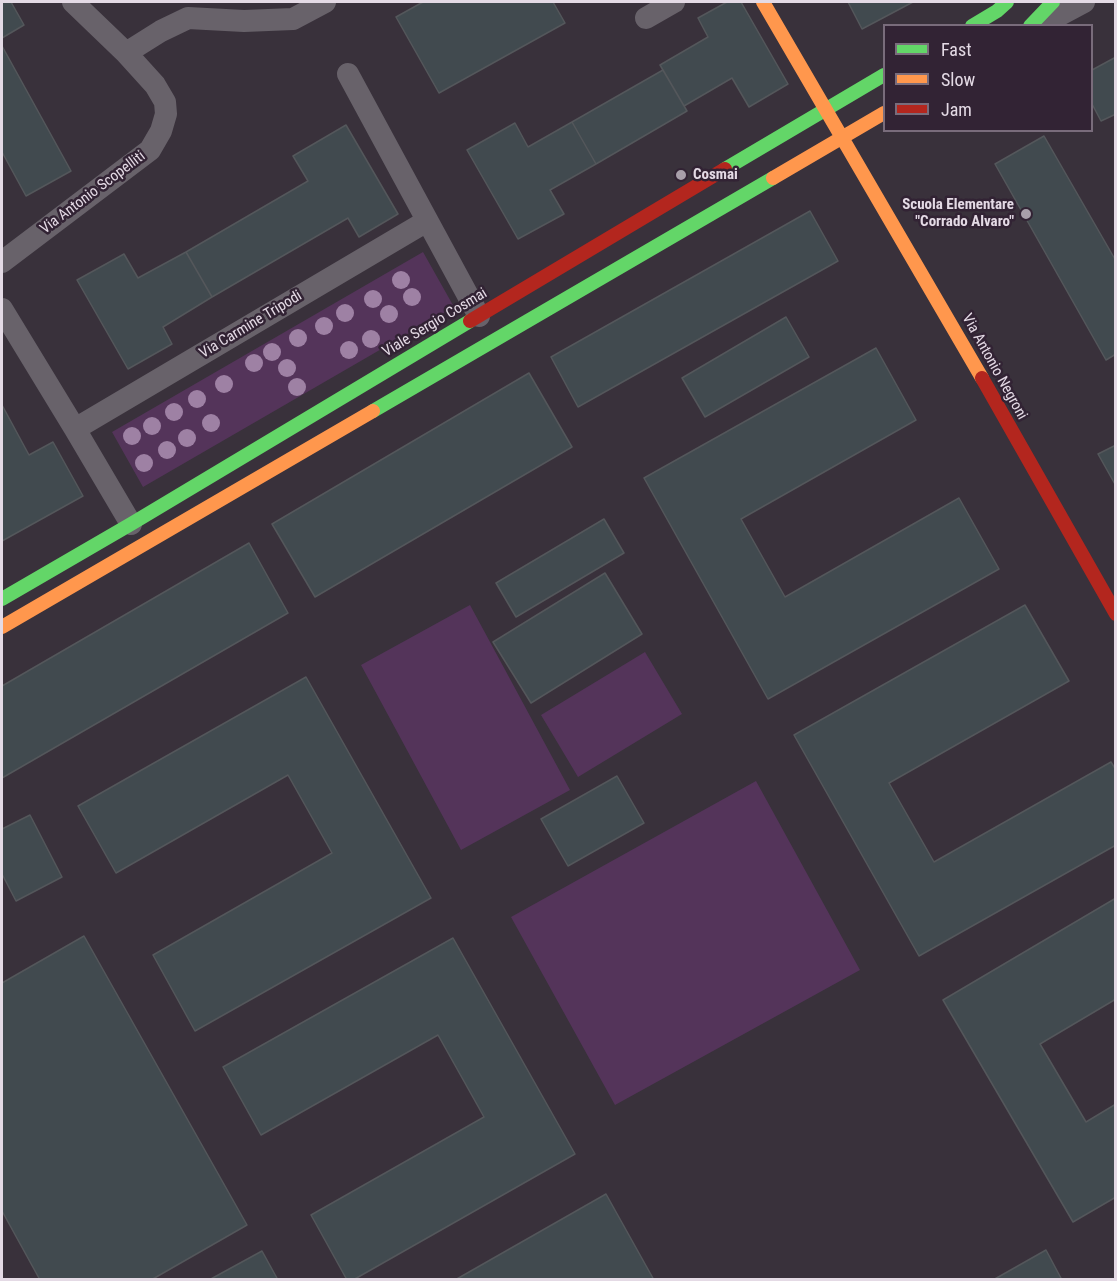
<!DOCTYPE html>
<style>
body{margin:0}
#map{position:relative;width:1117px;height:1281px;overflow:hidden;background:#39313b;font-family:"Roboto Condensed",sans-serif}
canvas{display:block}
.frame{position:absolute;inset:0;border:3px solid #e4dae5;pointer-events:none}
.legend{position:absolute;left:883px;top:24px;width:210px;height:108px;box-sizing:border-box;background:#322334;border:2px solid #796c7b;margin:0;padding:8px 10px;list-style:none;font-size:18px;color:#e4dae5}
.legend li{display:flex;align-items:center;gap:12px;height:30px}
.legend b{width:30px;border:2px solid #796c7b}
</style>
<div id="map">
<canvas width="1117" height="1281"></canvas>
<div class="frame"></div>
<ul class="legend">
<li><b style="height:8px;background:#63d668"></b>Fast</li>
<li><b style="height:8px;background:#ff974d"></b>Slow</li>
<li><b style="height:8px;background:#b3261e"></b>Jam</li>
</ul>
</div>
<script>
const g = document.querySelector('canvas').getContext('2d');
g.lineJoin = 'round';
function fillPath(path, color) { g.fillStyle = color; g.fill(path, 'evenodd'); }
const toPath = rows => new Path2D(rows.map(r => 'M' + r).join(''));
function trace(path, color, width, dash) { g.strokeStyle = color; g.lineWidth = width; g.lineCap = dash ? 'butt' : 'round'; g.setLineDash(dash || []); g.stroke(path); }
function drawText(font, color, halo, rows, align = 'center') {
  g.font = font + ' "Roboto Condensed",sans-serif'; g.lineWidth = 5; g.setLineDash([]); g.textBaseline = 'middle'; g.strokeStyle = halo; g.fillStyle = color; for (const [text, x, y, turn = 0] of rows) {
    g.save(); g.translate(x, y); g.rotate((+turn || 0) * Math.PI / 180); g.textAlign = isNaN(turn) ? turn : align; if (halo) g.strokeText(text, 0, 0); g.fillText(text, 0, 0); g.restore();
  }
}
fillPath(toPath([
 [423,252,454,307,143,487,112,432],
 [470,605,570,790,461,850,361,665],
 [645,652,682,714,578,777,541,715],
 [756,781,860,970,615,1105,511,917]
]), '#54345a');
const building = toPath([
 [2,2,11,2,24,25,2,38,2,2],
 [423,2,553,2,565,23,439,93,396,17,423,2],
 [727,2,741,2,788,84,749,107,732,78,684,106,660,65,708,37,698,18,727,2],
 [848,2,913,2,862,29,848,2],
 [2,46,71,171,26,196,2,152,2,46],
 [1116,57,1116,114,1101,121,1092,104,1092,70,1116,57],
 [663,70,687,111,596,164,572,122,663,70],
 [572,122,596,164,550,190,564,214,518,239,467,150,515,123,528,147,572,122],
 [346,125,398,214,359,237,348,218,212,297,186,252,308,181,293,156,346,125],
 [1044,136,1116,261,1116,354,1106,360,995,164,1044,136],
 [810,211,838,261,578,407,551,357,810,211],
 [186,252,212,297,163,327,172,344,128,369,77,280,124,254,138,278,186,252],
 [786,317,809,357,705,417,682,378,786,317],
 [876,348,916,420,741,519,785,597,959,498,999,569,768,699,644,478,876,348],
 [529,373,572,447,315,597,272,524,529,373],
 [2,405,29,455,53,442,83,496,2,541,2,405],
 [1116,445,1116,486,1098,454,1116,445],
 [604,519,624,553,516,617,496,583,604,519],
 [249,543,288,613,2,778,2,686,249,543],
 [605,573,642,634,531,703,493,642,605,573],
 [1025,605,1069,681,889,783,934,862,1111,762,1116,770,1116,845,919,956,794,735,1025,605],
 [306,677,431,898,195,1031,153,955,332,853,288,775,116,873,78,806,306,677],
 [617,776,644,823,568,866,541,819,617,776],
 [30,815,62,877,16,901,2,874,2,829,30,815],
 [1116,898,1116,999,1040,1044,1086,1122,1116,1104,1116,1197,1073,1222,943,1000,1116,898],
 [84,936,247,1225,151,1280,40,1280,2,1211,2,983,84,936],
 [453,938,575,1154,353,1280,347,1280,311,1215,484,1117,438,1035,261,1135,223,1067,453,938],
 [606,1194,654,1280,455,1280,606,1194],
 [1046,1250,1062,1280,993,1280,1046,1250],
 [262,1251,278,1280,209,1280,262,1251]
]);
fillPath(building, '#414a4f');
trace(building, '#54575b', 1.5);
trace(toPath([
 [646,18,674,2],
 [1039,26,1084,2],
 [126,53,161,31,188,18,244,21,293,19,325,2],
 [348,74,479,316],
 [2,262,150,150,161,131,166,114,165,102,155,85,126,53,73,2],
 [2,309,75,429,131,524],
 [75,429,427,221]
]), '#68626a', 22);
trace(toPath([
 [972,26,997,11,1007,2],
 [1030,26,1053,2],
 [725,169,884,75],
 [373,411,773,178],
 [2,599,131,524,470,321]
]), '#63d668', 14);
trace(toPath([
 [763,2,982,378],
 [773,178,884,113],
 [2,627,373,411]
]), '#ff974d', 14);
trace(toPath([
 [470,321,725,169],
 [982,378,1116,614]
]), '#b3261e', 14);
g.fillStyle = '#9e81a4';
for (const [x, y] of [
 [401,280],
 [412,297],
 [373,299],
 [345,313],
 [389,314],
 [324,326],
 [298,338],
 [371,339],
 [349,350],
 [272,352],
 [254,363],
 [287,368],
 [224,384],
 [297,387],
 [197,399],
 [174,412],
 [211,423],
 [152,426],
 [132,436],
 [187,438],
 [167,450],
 [144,463]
]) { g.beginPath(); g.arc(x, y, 9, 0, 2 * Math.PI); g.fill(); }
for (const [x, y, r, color] of [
 [681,175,6,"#a89faa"],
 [1026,214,6,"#a89faa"]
]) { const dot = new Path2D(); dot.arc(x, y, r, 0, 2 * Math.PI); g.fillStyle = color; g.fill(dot); trace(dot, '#322334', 2); }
drawText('bold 15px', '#e4dae5', '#322334', [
 ["Cosmai",693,175],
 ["Scuola Elementare",1014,205,"right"],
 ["\"Corrado Alvaro\"",1014,222,"right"]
], 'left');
drawText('15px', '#e4dae5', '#322334', [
 ["Via Antonio Scopelliti",93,193,-37],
 ["Viale Sergio Cosmai",435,323,-31],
 ["Via Carmine Tripodi",251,325,-31],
 ["Via Antonio Negroni",994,367,61]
]);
</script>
